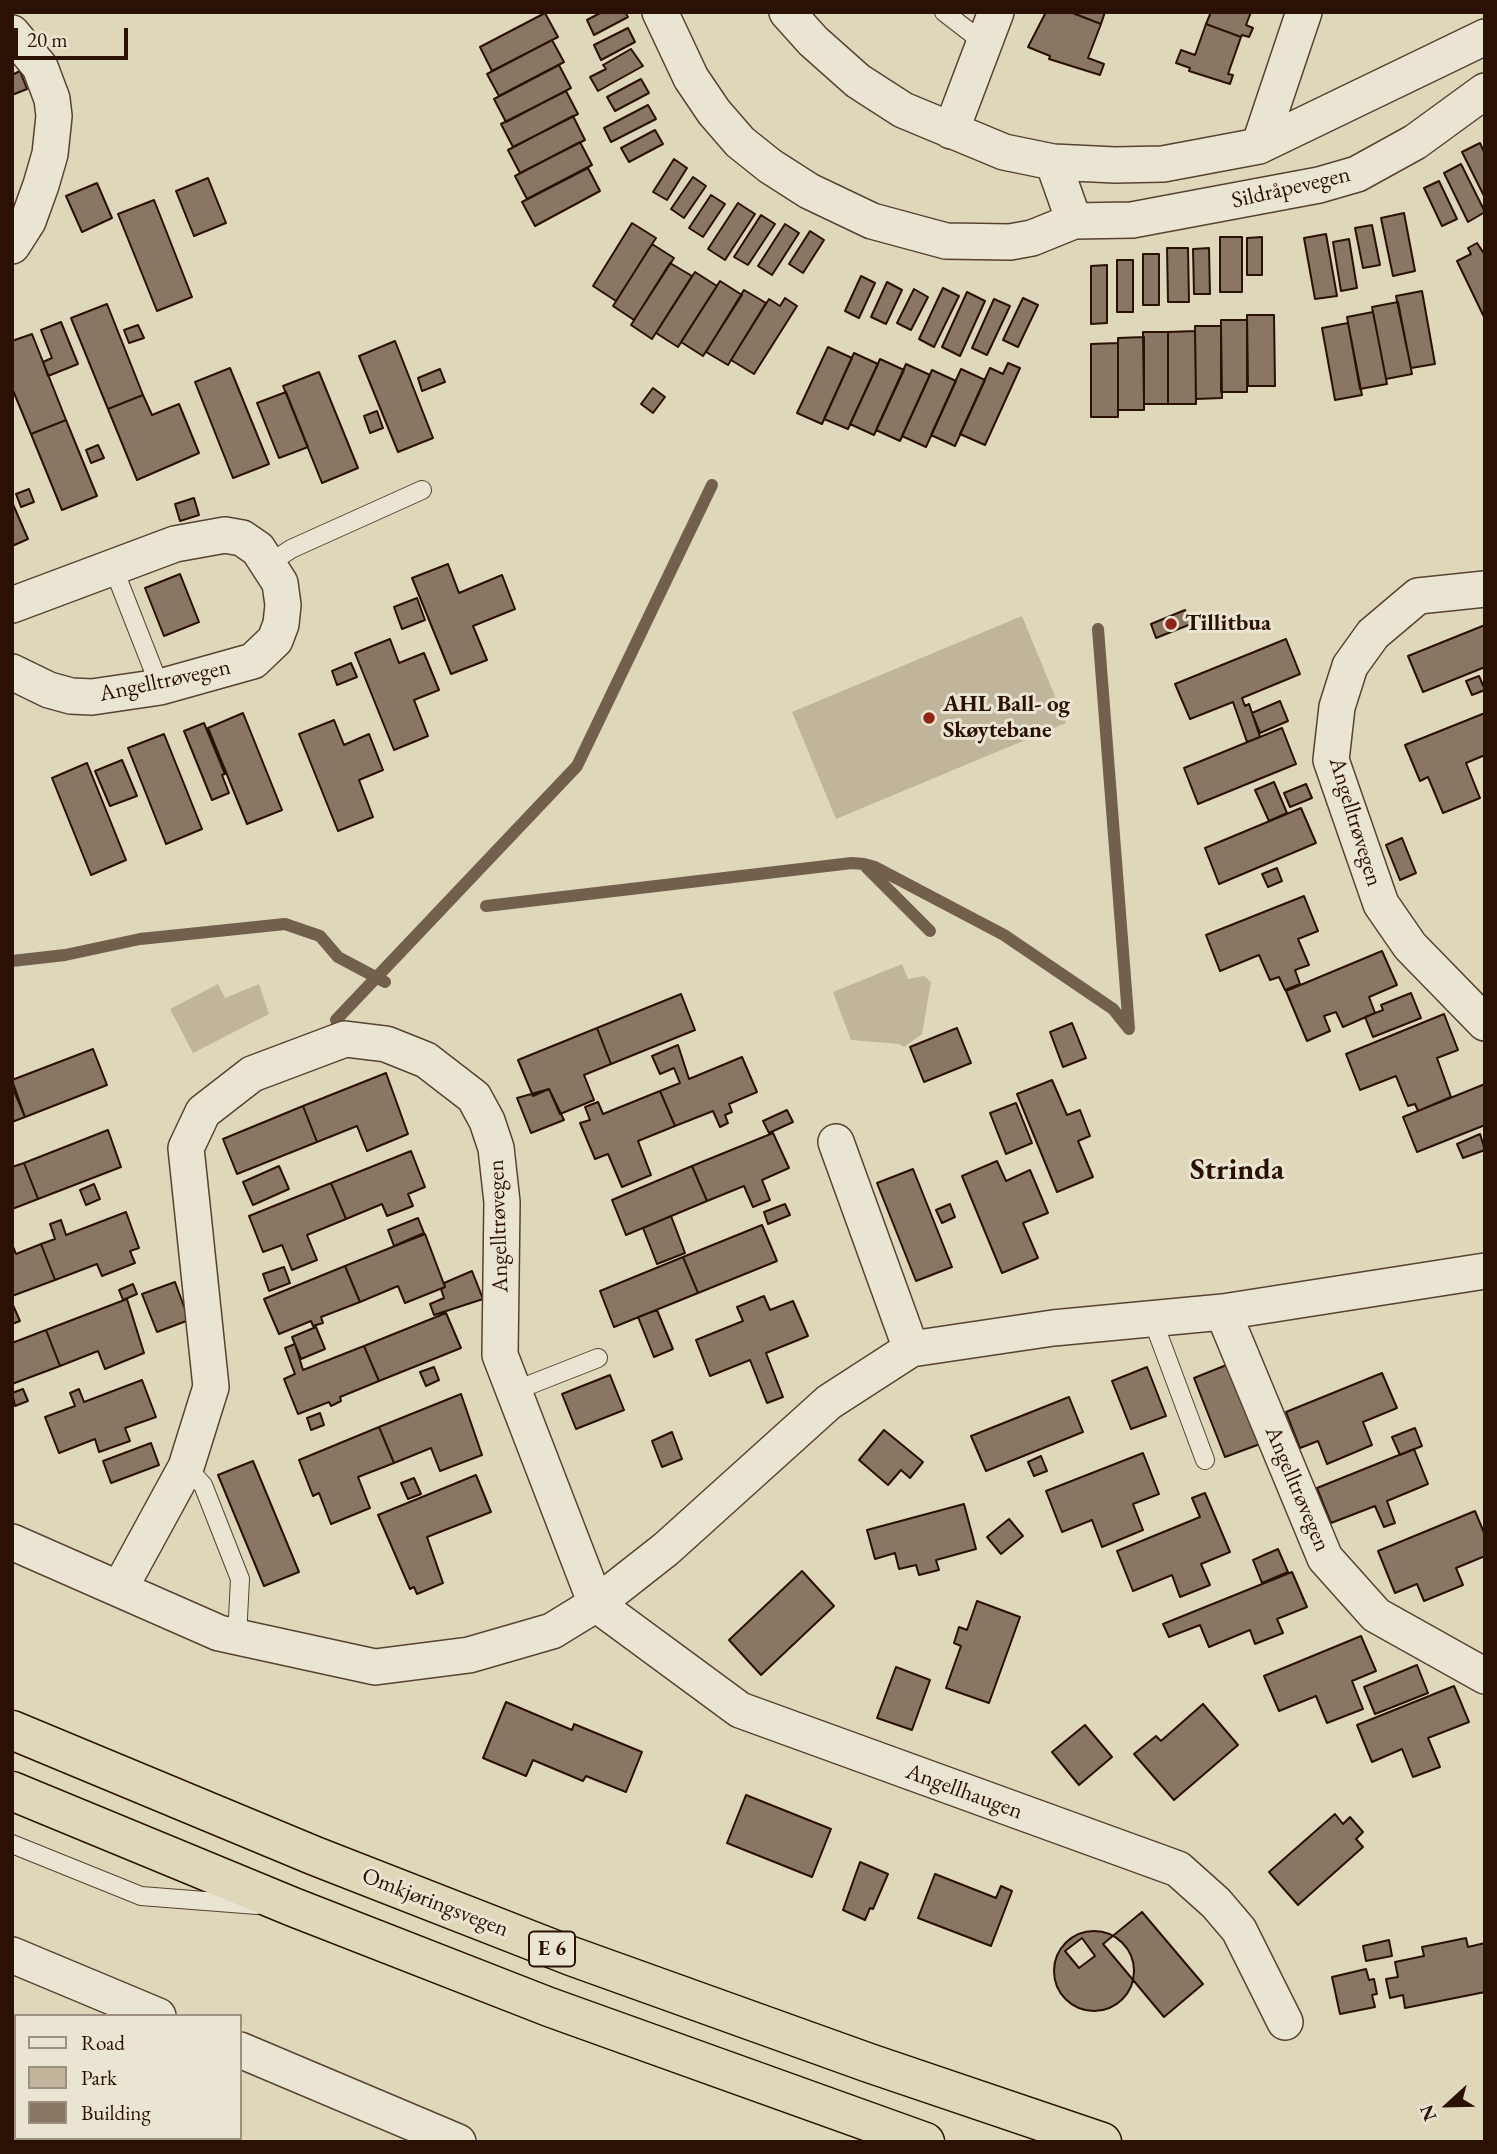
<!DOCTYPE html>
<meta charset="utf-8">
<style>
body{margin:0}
#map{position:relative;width:1497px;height:2154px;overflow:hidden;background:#dfd7ba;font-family:"EB Garamond",serif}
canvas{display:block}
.frame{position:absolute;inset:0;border:14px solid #2b1004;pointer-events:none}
.legend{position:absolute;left:14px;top:2014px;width:228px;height:126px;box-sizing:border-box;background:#eae5d2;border:2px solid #9e9080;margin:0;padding:9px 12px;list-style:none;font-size:21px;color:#2b1004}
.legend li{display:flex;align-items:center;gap:14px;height:35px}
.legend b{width:35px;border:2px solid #9e9080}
.north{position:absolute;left:1413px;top:2070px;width:70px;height:70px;-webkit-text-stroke:5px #eae5d2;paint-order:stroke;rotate:248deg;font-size:19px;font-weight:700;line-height:28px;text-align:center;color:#2b1004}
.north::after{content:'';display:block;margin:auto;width:24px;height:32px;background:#2b1004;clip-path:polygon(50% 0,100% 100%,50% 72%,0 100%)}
.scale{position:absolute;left:14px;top:28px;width:114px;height:32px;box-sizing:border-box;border:4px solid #2b1004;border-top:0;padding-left:9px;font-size:21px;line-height:24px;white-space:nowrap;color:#2b1004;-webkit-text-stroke:5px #eae5d2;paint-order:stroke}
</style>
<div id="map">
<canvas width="1497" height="2154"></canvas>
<div class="frame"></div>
<ul class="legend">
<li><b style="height:9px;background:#eae5d2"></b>Road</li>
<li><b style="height:19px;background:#c0b59b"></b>Park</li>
<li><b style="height:19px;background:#897763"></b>Building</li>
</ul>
<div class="north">N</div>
<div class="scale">20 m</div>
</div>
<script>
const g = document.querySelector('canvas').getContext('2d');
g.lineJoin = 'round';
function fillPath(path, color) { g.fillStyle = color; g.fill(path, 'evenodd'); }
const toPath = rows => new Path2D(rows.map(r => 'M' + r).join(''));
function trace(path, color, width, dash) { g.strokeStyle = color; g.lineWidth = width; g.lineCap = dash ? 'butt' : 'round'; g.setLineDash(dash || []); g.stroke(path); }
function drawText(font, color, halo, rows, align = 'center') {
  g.font = font + ' "EB Garamond",serif'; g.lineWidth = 6; g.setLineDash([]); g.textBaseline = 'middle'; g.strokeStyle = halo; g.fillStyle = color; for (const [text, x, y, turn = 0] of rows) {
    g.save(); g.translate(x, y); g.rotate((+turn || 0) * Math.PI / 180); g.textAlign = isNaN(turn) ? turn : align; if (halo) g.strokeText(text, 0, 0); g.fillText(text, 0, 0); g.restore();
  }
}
fillPath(toPath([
 [1022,616,1066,723,836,819,792,712],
 [902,964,908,979,924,976,931,982,922,1034,904,1047,899,1044,851,1040,833,992],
 [218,984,225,998,259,984,269,1014,193,1053,170,1009]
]), '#c0b59b');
trace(toPath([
 [866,867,930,931],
 [486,906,852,863,864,864,875,867,1004,935,1113,1009,1129,1029,1098,629],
 [12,961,65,955,140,939,285,924,320,936,338,957,385,982],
 [336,1020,577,766,712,485]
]), '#725f4c', 12);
const building = toPath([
 [602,12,625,12,628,17,594,35,587,20,602,12],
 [1046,12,1070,12,1101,24,1088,58,1104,64,1100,75,1049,59,1050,56,1028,47,1046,12],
 [1070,12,1105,12,1101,24,1070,12],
 [1211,12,1251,12,1246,25,1253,28,1249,37,1242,35,1241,37,1206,24,1211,12],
 [545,13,558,37,492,71,480,47,545,13],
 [1206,24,1241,37,1228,74,1233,75,1230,84,1189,71,1190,68,1176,63,1181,50,1195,55,1206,24],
 [628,28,635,42,601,60,594,45,628,28],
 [552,40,564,62,499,96,487,74,552,40],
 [631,49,643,66,598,91,590,77,606,69,603,65,631,49],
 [559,65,571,88,506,122,494,99,559,65],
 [20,71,27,89,12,95,12,75,20,71],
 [641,79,649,93,615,111,607,97,641,79],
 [566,91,578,114,513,147,501,124,566,91],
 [648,105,656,119,611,142,604,128,648,105],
 [573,116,585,140,520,173,508,150,573,116],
 [655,130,663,144,629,162,621,148,655,130],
 [580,142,592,165,527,199,515,176,580,142],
 [1480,143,1485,154,1485,198,1462,152,1480,143],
 [674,159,687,168,667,200,653,192,674,159],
 [1461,164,1485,212,1468,222,1444,173,1461,164],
 [588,168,600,191,535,226,522,202,588,168],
 [693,177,706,186,684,218,671,209,693,177],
 [208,178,226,223,194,236,176,191,208,178],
 [1439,181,1457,219,1442,226,1424,188,1439,181],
 [97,183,112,218,82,232,66,196,97,183],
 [711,195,725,204,703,237,689,228,711,195],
 [154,200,192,297,157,311,118,214,154,200],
 [738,203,755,214,725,260,708,249,738,203],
 [1404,213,1415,271,1393,276,1381,218,1404,213],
 [761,215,775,224,748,265,734,257,761,215],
 [632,223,656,238,616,301,593,286,632,223],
 [785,224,799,233,772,275,758,266,785,224],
 [1372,225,1380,265,1363,268,1355,228,1372,225],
 [810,231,824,240,803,273,789,264,810,231],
 [1326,234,1337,296,1315,299,1304,238,1326,234],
 [1220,237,1242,237,1242,292,1220,292,1220,237],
 [1262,237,1262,275,1247,275,1247,238,1262,237],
 [1349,239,1357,288,1341,291,1333,242,1349,239],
 [1477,243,1485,255,1485,319,1457,261,1471,254,1468,248,1477,243],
 [652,244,674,258,634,320,613,306,652,244],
 [1167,248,1188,248,1189,302,1168,302,1167,248],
 [1209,248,1210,294,1194,294,1193,249,1209,248],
 [1143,254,1159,254,1159,305,1143,305,1143,254],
 [1117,260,1133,260,1133,312,1117,312,1117,260],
 [670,263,692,276,652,339,631,325,670,263],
 [1107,265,1107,323,1091,324,1091,266,1107,265],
 [695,272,717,286,678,347,656,333,695,272],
 [861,276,875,283,859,318,845,311,861,276],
 [720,281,742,295,703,356,681,342,720,281],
 [887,282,902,290,886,324,871,317,887,282],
 [943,288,959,296,934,347,919,339,943,288],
 [914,289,928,297,911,330,897,323,914,289],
 [744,290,766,303,728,365,706,352,744,290],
 [1422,291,1435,364,1411,368,1396,296,1422,291],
 [967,292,985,301,960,356,942,347,967,292],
 [785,298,797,306,754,374,731,360,769,299,780,306,785,298],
 [1023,298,1038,305,1018,347,1003,340,1023,298],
 [994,299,1010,306,987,355,972,348,994,299],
 [1398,302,1412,374,1386,379,1372,307,1398,302],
 [107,304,143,395,108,409,71,318,107,304],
 [1373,312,1387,384,1360,389,1347,317,1373,312],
 [1247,315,1274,315,1275,386,1248,386,1247,315],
 [1221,320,1247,320,1247,392,1221,392,1221,320],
 [61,322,78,364,48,376,43,362,52,358,41,330,61,322],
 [1348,323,1362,395,1335,400,1322,328,1348,323],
 [138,325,144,338,129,343,124,330,138,325],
 [1195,326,1221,326,1222,398,1196,399,1195,326],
 [1195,331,1196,404,1168,404,1168,332,1195,331],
 [1143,332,1168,332,1168,404,1144,404,1143,332],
 [32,334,66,420,31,434,12,388,12,341,32,334],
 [1144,337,1144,410,1118,410,1118,338,1144,337],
 [395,341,433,438,398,452,359,356,395,341],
 [1118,343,1118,417,1091,417,1091,344,1118,343],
 [828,347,852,358,822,424,797,413,828,347],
 [854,353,878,364,848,429,824,419,854,353],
 [880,359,904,370,874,435,850,424,880,359],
 [1008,363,1020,368,985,445,960,434,990,368,1003,374,1008,363],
 [906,364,930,375,900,441,876,430,906,364],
 [230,368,269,464,233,478,195,382,230,368],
 [440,369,445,382,422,391,418,378,440,369],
 [961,369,985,380,955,446,931,435,961,369],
 [932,370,956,381,926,447,902,436,932,370],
 [319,372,358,468,322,483,283,386,319,372],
 [653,388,665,397,653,413,641,404,653,388],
 [286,392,308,447,279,458,257,403,286,392],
 [143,395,152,415,179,404,199,453,137,480,108,409,143,395],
 [377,411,383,428,370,433,364,416,377,411],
 [66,420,97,496,62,510,31,434,66,420],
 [98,445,104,458,91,463,86,450,98,445],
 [29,489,34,502,21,507,16,494,29,489],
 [194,498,199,515,180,521,175,504,194,498],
 [12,502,28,539,12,546,12,502],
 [448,564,459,593,502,575,515,609,473,626,487,660,451,674,412,578,448,564],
 [180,574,199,622,164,636,145,588,180,574],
 [417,598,425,620,402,629,394,607,417,598],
 [1185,610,1191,624,1156,638,1151,624,1185,610],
 [1485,625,1485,667,1423,692,1408,656,1485,625],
 [390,639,399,663,424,653,439,690,414,700,428,736,394,750,355,653,390,639],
 [1286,639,1300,674,1242,698,1245,706,1249,704,1260,737,1247,742,1233,702,1190,719,1175,684,1286,639],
 [351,663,357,677,337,685,332,671,351,663],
 [1479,676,1485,690,1472,695,1466,681,1479,676],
 [1280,701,1288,721,1260,733,1252,713,1280,701],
 [243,713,282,810,247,824,208,728,243,713],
 [1485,713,1485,755,1466,763,1480,798,1443,813,1428,777,1420,781,1405,745,1485,713],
 [334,720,344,745,369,734,383,770,359,780,373,817,338,831,299,734,334,720],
 [204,723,225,774,222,775,229,793,212,800,184,731,204,723],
 [1282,728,1296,764,1198,804,1184,768,1282,728],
 [164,734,202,829,166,844,128,748,164,734],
 [122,760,137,796,110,806,95,771,122,760],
 [87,763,126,860,91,875,52,778,87,763],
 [1274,782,1287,813,1269,821,1255,790,1274,782],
 [1306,784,1312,798,1290,807,1284,793,1306,784],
 [1301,808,1316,843,1219,884,1205,848,1301,808],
 [1402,838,1416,873,1400,880,1386,845,1402,838],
 [1277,868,1282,881,1268,887,1262,874,1277,868],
 [1304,896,1318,931,1298,939,1309,965,1295,970,1300,984,1285,990,1279,977,1270,980,1259,955,1220,971,1206,935,1304,896],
 [1382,951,1397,985,1369,997,1375,1013,1343,1027,1336,1012,1324,1016,1330,1031,1307,1041,1286,991,1382,951],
 [1411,993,1421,1018,1373,1037,1365,1017,1383,1010,1381,1005,1411,993],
 [681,994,695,1030,611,1064,597,1028,681,994],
 [1444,1014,1458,1050,1437,1058,1451,1097,1418,1111,1415,1104,1408,1106,1396,1076,1360,1090,1346,1054,1444,1014],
 [1072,1023,1086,1058,1063,1067,1050,1032,1072,1023],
 [597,1028,611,1064,584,1075,594,1100,560,1114,549,1089,533,1096,518,1060,597,1028],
 [957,1028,971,1063,924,1082,910,1047,957,1028],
 [678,1045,689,1079,742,1057,757,1092,729,1104,732,1112,725,1115,728,1123,720,1127,713,1111,675,1126,660,1091,680,1083,674,1068,660,1074,652,1056,678,1045],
 [93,1049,107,1085,25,1117,12,1080,93,1049],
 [386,1073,408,1134,367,1151,357,1126,317,1142,303,1106,386,1073],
 [1052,1080,1067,1115,1080,1110,1090,1136,1078,1141,1093,1177,1057,1192,1017,1094,1052,1080],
 [1485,1084,1485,1125,1417,1152,1403,1117,1485,1084],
 [12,1086,25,1117,12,1122,12,1086],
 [549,1089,564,1120,531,1133,517,1098,549,1089],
 [660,1091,675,1126,638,1141,651,1175,622,1187,608,1154,595,1159,580,1123,590,1120,585,1107,598,1102,603,1114,660,1091],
 [1016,1103,1032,1143,1006,1154,990,1113,1016,1103],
 [303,1106,317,1142,237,1174,223,1139,303,1106],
 [787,1110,793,1122,769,1133,763,1121,787,1110],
 [108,1130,121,1167,38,1199,24,1163,108,1130],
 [773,1133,789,1168,762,1180,770,1200,753,1207,744,1186,707,1201,692,1166,773,1133],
 [1480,1134,1485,1150,1463,1158,1457,1144,1480,1134],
 [411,1151,425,1187,408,1194,413,1206,387,1216,382,1204,346,1219,331,1183,411,1151],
 [997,1161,1006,1181,1030,1170,1048,1213,1023,1223,1038,1258,1002,1273,962,1176,997,1161],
 [24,1163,38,1199,12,1209,12,1167,24,1163],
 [279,1166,289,1189,253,1205,243,1182,279,1166],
 [692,1166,707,1201,626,1235,612,1200,692,1166],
 [913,1169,952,1267,916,1281,877,1183,913,1169],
 [331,1183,346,1219,307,1235,317,1260,292,1270,282,1245,263,1252,249,1216,331,1183],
 [94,1184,100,1199,86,1205,80,1190,94,1184],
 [785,1204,790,1215,768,1224,764,1212,785,1204],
 [950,1204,955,1217,942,1223,936,1210,950,1204],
 [126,1212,139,1248,130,1251,135,1263,102,1276,97,1264,55,1280,41,1244,55,1239,50,1224,61,1220,66,1235,126,1212],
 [671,1216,685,1253,657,1264,643,1228,671,1216],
 [418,1218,424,1233,394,1246,388,1230,418,1218],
 [762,1225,777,1261,698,1293,683,1257,762,1225],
 [425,1234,445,1287,405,1303,398,1286,360,1302,345,1266,425,1234],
 [12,1244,16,1254,41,1244,55,1280,12,1296,12,1244],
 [683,1257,698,1293,614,1327,600,1291,683,1257],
 [345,1266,360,1302,321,1317,323,1323,313,1326,311,1321,279,1334,264,1299,345,1266],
 [284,1267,290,1283,269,1291,263,1274,284,1267],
 [472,1271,483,1299,434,1315,430,1304,444,1298,441,1289,445,1287,444,1283,472,1271],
 [175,1282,189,1320,157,1332,142,1294,175,1282],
 [133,1284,137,1294,123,1300,119,1290,133,1284],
 [764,1296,770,1310,793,1301,808,1336,766,1353,783,1397,767,1403,750,1360,710,1376,696,1340,743,1321,737,1307,764,1296],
 [127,1299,144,1353,105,1369,98,1351,60,1366,46,1330,127,1299],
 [12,1303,20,1321,12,1324,12,1303],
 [657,1310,673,1349,654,1357,638,1317,657,1310],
 [446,1313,461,1348,379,1381,364,1346,446,1313],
 [316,1327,325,1349,301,1359,292,1337,316,1327],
 [46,1330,60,1366,12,1384,12,1343,46,1330],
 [295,1344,303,1370,364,1346,379,1381,340,1397,341,1401,331,1406,329,1402,298,1414,284,1379,295,1374,285,1348,295,1344],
 [1229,1364,1260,1444,1225,1457,1194,1378,1229,1364],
 [434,1367,439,1380,426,1386,420,1372,434,1367],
 [1147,1367,1166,1416,1131,1429,1112,1381,1147,1367],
 [1382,1373,1397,1408,1363,1422,1372,1445,1327,1464,1318,1441,1300,1448,1286,1412,1382,1373],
 [610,1375,624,1410,576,1429,562,1394,610,1375],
 [142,1380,156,1417,125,1428,130,1441,99,1452,95,1439,59,1453,45,1417,75,1406,70,1393,79,1389,84,1402,142,1380],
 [23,1389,28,1401,15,1406,12,1393,23,1389],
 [461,1394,482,1455,440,1471,431,1448,394,1463,379,1427,461,1394],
 [1069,1397,1083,1432,986,1471,971,1436,1069,1397],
 [320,1413,324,1425,311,1430,307,1418,320,1413],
 [379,1427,394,1463,358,1477,370,1508,331,1524,319,1493,313,1496,299,1460,379,1427],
 [1415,1428,1422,1446,1400,1455,1392,1437,1415,1428],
 [884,1430,923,1462,910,1478,901,1470,888,1485,859,1460,884,1430],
 [672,1432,682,1459,662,1467,652,1441,672,1432],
 [151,1443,159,1465,111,1483,103,1461,151,1443],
 [1414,1449,1428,1484,1387,1501,1395,1523,1384,1527,1375,1506,1331,1523,1317,1488,1414,1449],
 [1143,1453,1159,1494,1133,1504,1143,1530,1102,1547,1092,1520,1062,1532,1046,1491,1143,1453],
 [1041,1456,1047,1471,1034,1476,1028,1462,1041,1456],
 [253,1461,299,1572,264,1586,218,1475,253,1461],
 [476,1475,491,1512,427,1537,443,1583,417,1594,414,1587,410,1589,378,1515,476,1475],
 [414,1478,421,1494,408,1499,401,1483,414,1478],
 [1205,1493,1230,1552,1201,1564,1210,1585,1180,1597,1172,1575,1133,1591,1117,1551,1200,1517,1192,1498,1205,1493],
 [964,1504,976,1549,936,1560,939,1570,919,1575,916,1565,899,1569,895,1553,875,1559,867,1530,964,1504],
 [1475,1511,1485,1535,1485,1556,1456,1568,1463,1585,1424,1601,1417,1584,1395,1593,1378,1551,1475,1511],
 [1009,1519,1023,1536,1001,1554,987,1537,1009,1519],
 [1278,1549,1288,1572,1262,1583,1253,1560,1278,1549],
 [802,1571,834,1606,761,1675,729,1640,802,1571],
 [1292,1572,1307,1607,1277,1619,1283,1633,1255,1644,1250,1630,1209,1647,1200,1625,1169,1637,1163,1624,1292,1572],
 [977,1601,1020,1617,989,1703,946,1688,961,1646,954,1643,959,1627,967,1630,977,1601],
 [1361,1636,1376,1671,1352,1681,1363,1709,1327,1723,1316,1696,1279,1711,1264,1676,1361,1636],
 [1417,1665,1428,1693,1375,1714,1364,1687,1417,1665],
 [896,1667,930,1680,912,1730,877,1718,896,1667],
 [1454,1686,1469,1722,1428,1738,1440,1767,1413,1777,1402,1749,1372,1762,1357,1725,1454,1686],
 [506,1702,572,1730,574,1724,642,1752,626,1792,586,1776,583,1781,533,1760,526,1776,483,1758,506,1702],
 [1203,1704,1238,1745,1174,1800,1134,1754,1156,1736,1161,1741,1203,1704],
 [1085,1725,1112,1757,1079,1785,1052,1752,1085,1725],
 [746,1795,831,1829,812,1877,727,1843,746,1795],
 [1335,1814,1343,1824,1350,1817,1363,1832,1356,1839,1363,1847,1298,1905,1269,1872,1335,1814],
 [860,1862,888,1874,873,1909,870,1908,865,1920,843,1910,860,1862],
 [935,1874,996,1898,1001,1886,1012,1891,991,1946,918,1918,935,1874],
 [1142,1912,1203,1984,1164,2017,1103,1944,1142,1912],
 '1054 1971a40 40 0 1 1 80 0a40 40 0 1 1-80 0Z',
 [1082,1938,1095,1956,1079,1968,1065,1951,1082,1938],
 [1466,1938,1468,1947,1485,1943,1485,1992,1405,2008,1403,1995,1390,1998,1386,1979,1398,1977,1395,1962,1424,1956,1422,1947,1466,1938],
 [1389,1940,1392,1956,1366,1961,1363,1946,1389,1940],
 [1366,1969,1369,1980,1374,1979,1377,1994,1372,1995,1375,2007,1340,2014,1332,1977,1366,1969],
 [12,2040,16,2041,16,2076,12,2075,12,2040],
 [12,2115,16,2116,16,2138,71,2138,80,2142,12,2142,12,2115]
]);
fillPath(building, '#897763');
trace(building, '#2b1004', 2);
const service = toPath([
 [944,12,984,43],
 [270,563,291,549,422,490],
 [113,567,160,687],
 [1152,1318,1205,1460],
 [514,1391,598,1358],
 [186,1467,203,1485,240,1579,237,1637],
 [12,1844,141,1896,257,1905],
 [12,2093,16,2095],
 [120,2138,129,2142]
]);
const minor = toPath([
 [660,12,691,78,714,112,740,142,770,166,809,191,872,221,946,241,1010,242,1032,238,1074,221],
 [787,12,813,41,858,81,903,110,1004,152,1053,162,1115,165,1163,164,1259,146,1485,37],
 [12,33,40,67,52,99,54,116,50,154,41,185,28,221,12,246],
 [951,131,996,12],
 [1259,146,1304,12],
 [1053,162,1074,221,1132,220,1319,185,1357,174,1415,142,1485,91],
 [1485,589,1418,596,1373,634,1350,666,1337,707,1331,760,1381,904,1410,946,1485,1023],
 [12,605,175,544,225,535,242,538,258,549,280,583,283,605,281,624,275,640,253,661,160,687,92,697,71,696,49,690,12,672],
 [836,1142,911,1349],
 [1223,1312,1325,1558,1376,1615,1485,1676],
 [12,1542,219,1633,375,1667,469,1655,552,1631,596,1604,666,1549,829,1402,911,1349,1053,1328,1223,1312,1485,1271],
 [120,1588,186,1467,211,1387,186,1148,203,1112,252,1074,345,1039,386,1044,426,1060,474,1097,487,1121,496,1148,502,1202,500,1355,596,1604,740,1710,1178,1869,1216,1903,1239,1930,1285,2022],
 [12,1955,158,2016],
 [240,2050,458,2142]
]);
const trunk = toPath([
 [12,1730,315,1856,571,1956,869,2063,1102,2142],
 [12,1791,293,1907,549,2007,925,2142]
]);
trace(service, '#584232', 20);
trace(minor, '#584232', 38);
trace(trunk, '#2b1004', 41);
trace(service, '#eae5d2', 18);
trace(minor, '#eae5d2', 35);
trace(trunk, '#dfd7ba', 38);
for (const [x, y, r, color] of [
 [1171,624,7,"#8f2418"],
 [929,718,7,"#8f2418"]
]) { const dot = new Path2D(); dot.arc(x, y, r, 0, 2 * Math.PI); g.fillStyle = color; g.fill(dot); trace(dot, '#eae5d2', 2.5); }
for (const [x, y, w] of [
 [552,1949,46]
]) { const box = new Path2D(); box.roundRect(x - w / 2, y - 17.5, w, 35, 5); g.fillStyle = '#eae5d2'; g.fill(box); trace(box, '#2b1004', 2); }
drawText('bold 21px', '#2b1004', null, [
 ["E 6",552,1949]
]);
drawText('23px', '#2b1004', '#eae5d2', [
 ["Sildråpevegen",1291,188,-13],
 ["Angelltrøvegen",165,681,-12],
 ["Angelltrøvegen",1355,822,73],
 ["Angelltrøvegen",499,1226,-92],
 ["Angelltrøvegen",1297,1489,67],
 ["Angellhaugen",964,1792,20],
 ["Omkjøringsvegen",435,1903,21]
]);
drawText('bold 23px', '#2b1004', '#eae5d2', [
 ["Tillitbua",1185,624],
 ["AHL Ball- og",943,705],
 ["Skøytebane",943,731]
], 'left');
drawText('bold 30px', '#2b1004', '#eae5d2', [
 ["Strinda",1237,1171]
]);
</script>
